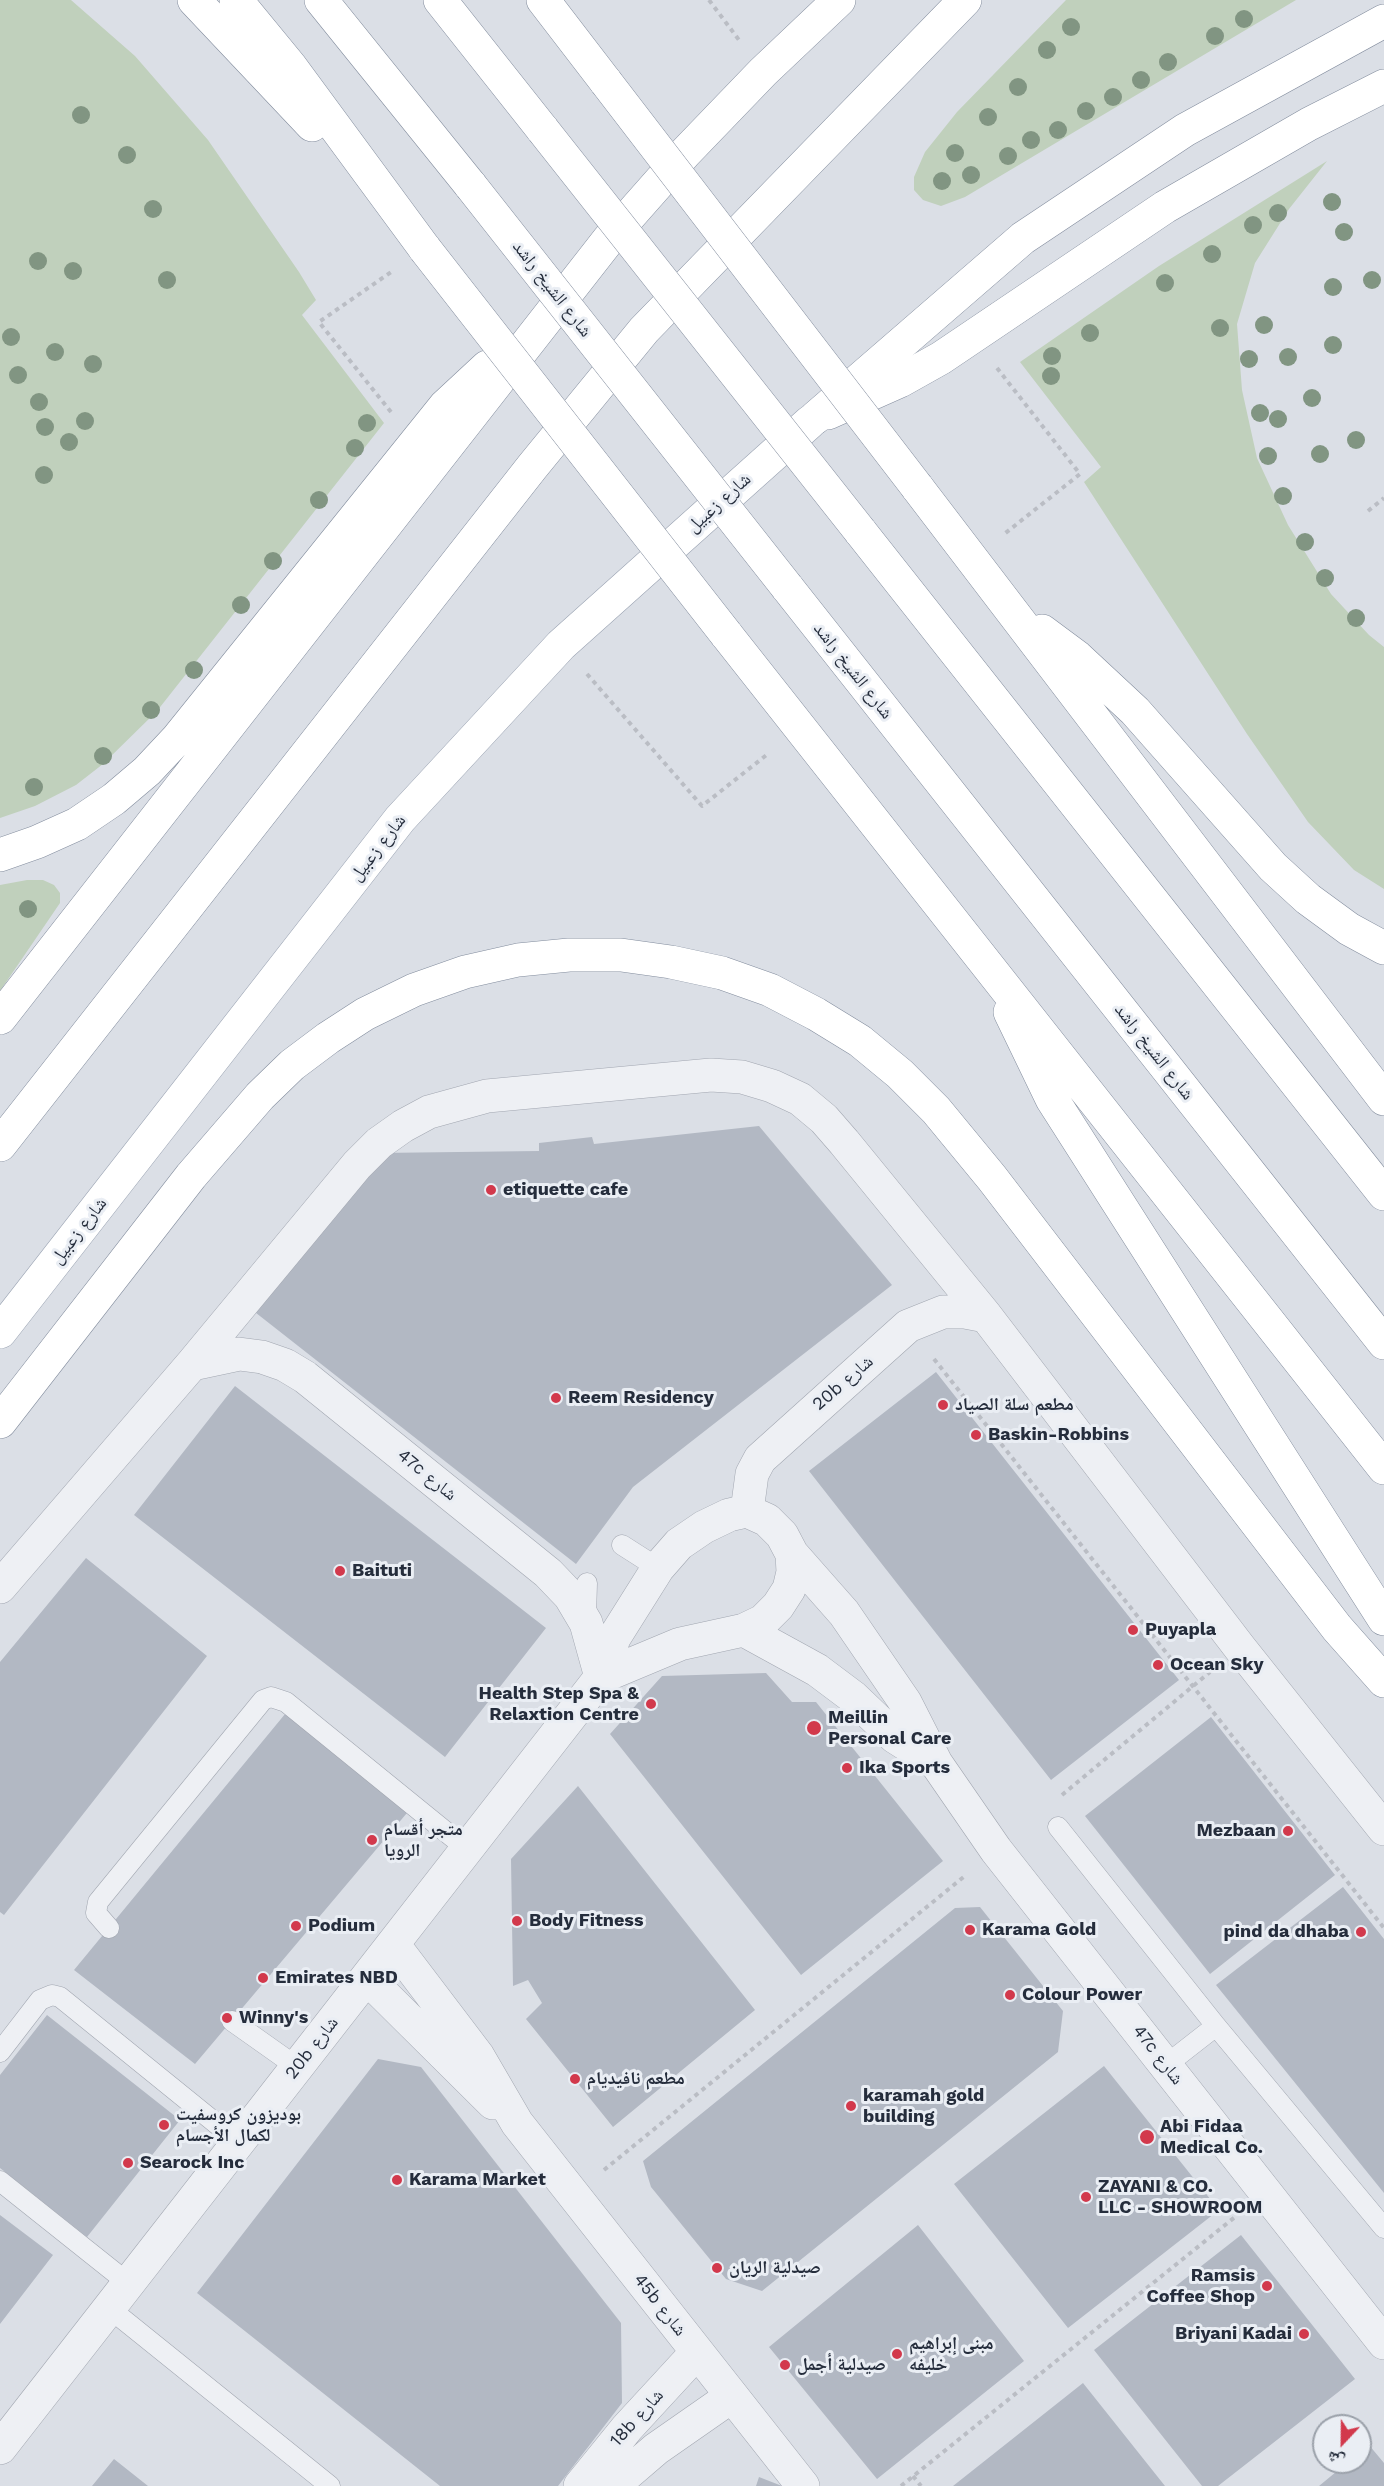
<!DOCTYPE html>
<meta charset="utf-8">
<style>
body{margin:0}
#map{position:relative;width:1384px;height:2486px;overflow:hidden;background:#dbdfe6;font-family:"Work Sans","Noto Naskh Arabic",sans-serif}
canvas{display:block}
.north{position:absolute;left:1312px;top:2414px;width:60px;height:60px;box-sizing:border-box;background:#eaeef4;border:2px solid #9ba1aa;border-radius:50%;rotate:202deg;font-size:16px;font-weight:700;line-height:24px;text-align:center;color:#252d3c}
.north::after{content:'';display:block;margin:auto;width:21px;height:27px;background:#d2394c;clip-path:polygon(50% 0,100% 100%,50% 72%,0 100%)}
</style>
<div id="map">
<canvas width="1384" height="2486"></canvas>
<div class="north">ش</div>
</div>
<script>
const g = document.querySelector('canvas').getContext('2d');
g.lineJoin = 'round';
function fillPath(path, color) { g.fillStyle = color; g.fill(path, 'evenodd'); }
const toPath = rows => new Path2D(rows.map(r => 'M' + r).join(''));
function trace(path, color, width, dash) { g.strokeStyle = color; g.lineWidth = width; g.lineCap = dash ? 'butt' : 'round'; g.setLineDash(dash || []); g.stroke(path); }
function drawText(font, color, halo, rows, align = 'center') {
  g.font = font + ' "Work Sans","Noto Naskh Arabic",sans-serif'; g.lineWidth = 6; g.setLineDash([]); g.textBaseline = 'middle'; g.strokeStyle = halo; g.fillStyle = color; for (const [text, x, y, turn = 0] of rows) {
    g.save(); g.translate(x, y); g.rotate((+turn || 0) * Math.PI / 180); g.textAlign = isNaN(turn) ? turn : align; if (halo) g.strokeText(text, 0, 0); g.fillText(text, 0, 0); g.restore();
  }
}
fillPath(toPath([
 [0,0,71,0,135,56,208,140,299,272,316,300,302,315,384,423,157,711,103,764,76,785,35,806,0,818],
 [1066,0,1296,0,965,197,941,206,923,200,914,190,914,177,925,152,957,112],
 [1327,161,1289,209,1255,263,1237,324,1242,390,1257,458,1288,525,1331,594,1369,635,1384,647,1384,889,1354,870,1308,822,1247,734,1084,482,1101,467,1020,362,1159,266],
 [27,880,43,880,54,885,60,893,60,903,0,991,0,885]
]), '#c0d0bc');
fillPath(toPath([
 [759,1126,892,1285,633,1487,576,1564,251,1309,378,1153,539,1151,539,1143,592,1137,594,1144],
 [936,1372,1179,1680,1051,1780,809,1471],
 [235,1386,546,1628,445,1757,134,1515],
 [86,1558,207,1656,4,1915,0,1912,0,1662],
 [766,1673,792,1702,816,1702,943,1861,801,1975,610,1734,662,1676],
 [290,1708,412,1807,195,2064,74,1970],
 [1211,1717,1335,1875,1210,1974,1085,1816],
 [578,1786,755,2010,613,2127,526,2019,542,2003,528,1980,513,1986,511,1859],
 [1343,1887,1384,1939,1384,2193,1216,1985],
 [980,1907,1063,2011,1058,2052,762,2291,726,2279,651,2187,643,2161,955,1908],
 [47,2015,180,2120,87,2237,0,2168,0,2075],
 [378,2059,421,2067,621,2323,622,2403,558,2486,440,2486,197,2293],
 [1104,2066,1219,2210,1068,2328,954,2184],
 [0,2215,53,2255,0,2324],
 [918,2225,1024,2361,877,2479,769,2347],
 [1241,2235,1355,2379,1218,2486,1202,2486,1094,2350],
 [1083,2383,1165,2486,953,2486],
 [1369,2445,1384,2463,1384,2486,1319,2486,1348,2462,1360,2462,1360,2452],
 [114,2459,148,2486,92,2486],
 [759,2477,782,2486,756,2486]
]), '#b2b8c3');
const service = toPath([
 [622,1545,658,1568],
 [586,1616,587,1583],
 [1058,1827,1216,2026,1384,2228],
 [109,1928,96,1913,98,1902,263,1700,271,1697,286,1702,467,1849],
 [232,2021,297,2067],
 [0,2052,40,2000,52,1995,60,1997,239,2142],
 [1166,2065,1216,2026],
 [0,2181,128,2283],
 [109,2308,330,2486]
]);
const minor = toPath([
 [747,1511,767,1520,782,1535,792,1554,793,1572,789,1589,778,1606,763,1621,744,1630,680,1644,601,1677,614,1638,658,1568,679,1544,704,1527,729,1515,747,1511],
 [747,1511,752,1474,760,1459,908,1326,943,1312,965,1312,986,1316],
 [792,1554,844,1613,905,1702,936,1763,996,1850,1384,2343],
 [0,1587,192,1364,357,1165,379,1143,403,1126,429,1112,487,1096,711,1075,742,1077,772,1086,800,1099,824,1119,844,1142,986,1316,1240,1648,1384,1829],
 [744,1630,817,1670,853,1697,895,1737,936,1763],
 [393,1944,478,2056,517,2123,803,2486],
 [367,1978,493,2103],
 [0,2448,601,1677,586,1623,570,1596,548,1573,305,1377,285,1365,262,1357,239,1354,192,1364],
 [580,2486,627,2428,697,2352],
 [613,2486,656,2449,732,2396]
]);
const primary = toPath([
 [0,1332,400,819,561,645,810,422]
]);
const trunk = toPath([
 [194,0,312,125],
 [236,0,291,67,425,249],
 [321,0,471,186],
 [543,0,606,82],
 [828,413,900,381,941,358,1165,207,1309,124,1384,86],
 [917,487,1384,1099],
 [787,587,1384,1343],
 [1042,631,1077,657,1135,711,1273,867,1308,899,1349,929,1384,948],
 [726,634,1384,1468],
 [0,855,37,842,77,824,114,799,147,771,177,739,445,406,487,367],
 [1010,1012,1052,1099,1384,1619],
 [0,1018,609,239,685,153,763,72,839,0],
 [0,1422,191,1176,260,1096,292,1065,328,1038,365,1014,414,990,465,972,518,960,569,955,621,955,671,962,722,973,770,990,816,1014,860,1041,900,1074,936,1110,992,1178,1337,1628,1384,1681]
]);
const motorway = toPath([
 [440,0,543,130],
 [815,418,1023,238,1185,130,1384,21],
 [860,531,1384,1194],
 [0,1145,532,467,644,330,965,0]
]);
trace(service, '#a1a6b0', 21);
trace(minor, '#a1a6b0', 34);
trace(primary, '#9aa3b2', 34);
trace(trunk, '#828c9d', 34);
trace(motorway, '#828c9d', 34);
trace(toPath([
 [709,0,739,40],
 [997,368,1080,474,1003,535],
 [391,412,319,322,394,270],
 [1368,511,1384,498],
 [587,674,702,806,769,753],
 [934,1359,1384,1928],
 [1062,1795,1210,1672],
 [604,2170,966,1875],
 [913,2476,921,2486],
 [901,2486,1235,2217]
]), '#babdc4', 4, [4.5, 4.5]);
trace(service, '#eef0f4', 20);
trace(minor, '#eef0f4', 33);
trace(primary, '#fff', 33);
trace(trunk, '#fff', 33);
trace(motorway, '#fff', 33);
const trunkBridge = toPath([
 [606,82,917,487],
 [471,186,787,587],
 [425,249,726,634]
]);
const motorwayBridge = toPath([
 [543,130,860,531]
]);
trace(trunkBridge, '#828c9d', 34, []);
trace(motorwayBridge, '#828c9d', 34, []);
trace(trunkBridge, '#fff', 33);
trace(motorwayBridge, '#fff', 33);
g.fillStyle = '#819582';
for (const [x, y] of [
 [1244,19],
 [1071,27],
 [1215,36],
 [1047,50],
 [1168,62],
 [1141,80],
 [1018,87],
 [1113,97],
 [1086,111],
 [81,115],
 [988,117],
 [1058,130],
 [1031,140],
 [955,153],
 [127,155],
 [1008,156],
 [971,175],
 [942,181],
 [1332,202],
 [153,209],
 [1278,213],
 [1253,225],
 [1344,232],
 [1212,254],
 [38,261],
 [73,271],
 [167,280],
 [1372,280],
 [1165,283],
 [1333,287],
 [1264,325],
 [1220,328],
 [1090,333],
 [11,337],
 [1333,345],
 [55,352],
 [1052,356],
 [1288,357],
 [1249,359],
 [93,364],
 [18,375],
 [1051,376],
 [1312,398],
 [39,402],
 [1260,413],
 [1278,419],
 [85,421],
 [367,423],
 [45,427],
 [1356,440],
 [69,442],
 [355,448],
 [1320,454],
 [1268,456],
 [44,475],
 [1283,496],
 [319,500],
 [1305,542],
 [273,561],
 [1325,578],
 [241,605],
 [1356,618],
 [194,670],
 [151,710],
 [103,756],
 [34,787],
 [28,909]
]) { g.beginPath(); g.arc(x, y, 9, 0, 2 * Math.PI); g.fill(); }
for (const [x, y, r, color] of [
 [491,1190,6,"#d2394c"],
 [556,1398,6,"#d2394c"],
 [943,1405,6,"#d2394c"],
 [976,1435,6,"#d2394c"],
 [340,1571,6,"#d2394c"],
 [1133,1630,6,"#d2394c"],
 [1158,1665,6,"#d2394c"],
 [651,1704,6,"#d2394c"],
 [814,1728,8,"#d2394c"],
 [847,1768,6,"#d2394c"],
 [1288,1831,6,"#d2394c"],
 [372,1840,6,"#d2394c"],
 [517,1921,6,"#d2394c"],
 [296,1926,6,"#d2394c"],
 [970,1930,6,"#d2394c"],
 [1361,1932,6,"#d2394c"],
 [263,1978,6,"#d2394c"],
 [1010,1995,6,"#d2394c"],
 [227,2018,6,"#d2394c"],
 [575,2079,6,"#d2394c"],
 [851,2106,6,"#d2394c"],
 [164,2125,6,"#d2394c"],
 [1147,2137,8,"#d2394c"],
 [128,2163,6,"#d2394c"],
 [397,2180,6,"#d2394c"],
 [1086,2197,6,"#d2394c"],
 [717,2268,6,"#d2394c"],
 [1267,2286,6,"#d2394c"],
 [1304,2334,6,"#d2394c"],
 [897,2354,6,"#d2394c"],
 [785,2365,6,"#d2394c"]
]) { const dot = new Path2D(); dot.arc(x, y, r, 0, 2 * Math.PI); g.fillStyle = color; g.fill(dot); trace(dot, '#eaeef4', 2); }
drawText('18px', '#252d3c', '#eaeef4', [
 ["شارع الشيخ راشد",552,289,52],
 ["شارع زعبيل",719,503,-42],
 ["شارع الشيخ راشد",853,671,52],
 ["شارع زعبيل",378,848,-52],
 ["شارع الشيخ راشد",1154,1052,52],
 ["شارع زعبيل",79,1231,-52],
 ["20b شارع",843,1383,-41],
 ["47c شارع",427,1475,39],
 ["20b شارع",312,2048,-52],
 ["47c شارع",1158,2055,52],
 ["45b شارع",660,2305,52],
 ["18b شارع",637,2418,-48]
]);
drawText('bold 18px', '#252d3c', '#eaeef4', [
 ["etiquette cafe",503,1190],
 ["Reem Residency",568,1398],
 ["مطعم سلة الصياد",955,1405],
 ["Baskin-Robbins",988,1435],
 ["Baituti",352,1571],
 ["Puyapla",1145,1630],
 ["Ocean Sky",1170,1665],
 ["Health Step Spa &",639,1694,"right"],
 ["Relaxtion Centre",639,1715,"right"],
 ["Meillin",828,1718],
 ["Personal Care",828,1739],
 ["Ika Sports",859,1768],
 ["متجر أقسام",384,1830],
 ["الرويا",384,1851],
 ["Mezbaan",1276,1831,"right"],
 ["Body Fitness",529,1921],
 ["Podium",308,1926],
 ["Karama Gold",982,1930],
 ["pind da dhaba",1349,1932,"right"],
 ["Emirates NBD",275,1978],
 ["Colour Power",1022,1995],
 ["Winny's",239,2018],
 ["مطعم نافيديام",587,2079],
 ["karamah gold",863,2096],
 ["building",863,2117],
 ["بوديزون كروسفيت",176,2115],
 ["لكمال الأجسام",176,2136],
 ["Abi Fidaa",1160,2127],
 ["Medical Co.",1160,2148],
 ["Searock Inc",140,2163],
 ["Karama Market",409,2180],
 ["ZAYANI & CO.",1098,2187],
 ["LLC - SHOWROOM",1098,2208],
 ["صيدلية الريان",729,2268],
 ["Ramsis",1255,2276,"right"],
 ["Coffee Shop",1255,2297,"right"],
 ["Briyani Kadai",1292,2334,"right"],
 ["مبنى إبراهيم",909,2344],
 ["خليفه",909,2365],
 ["صيدلية أجمل",797,2365]
], 'left');
</script>
